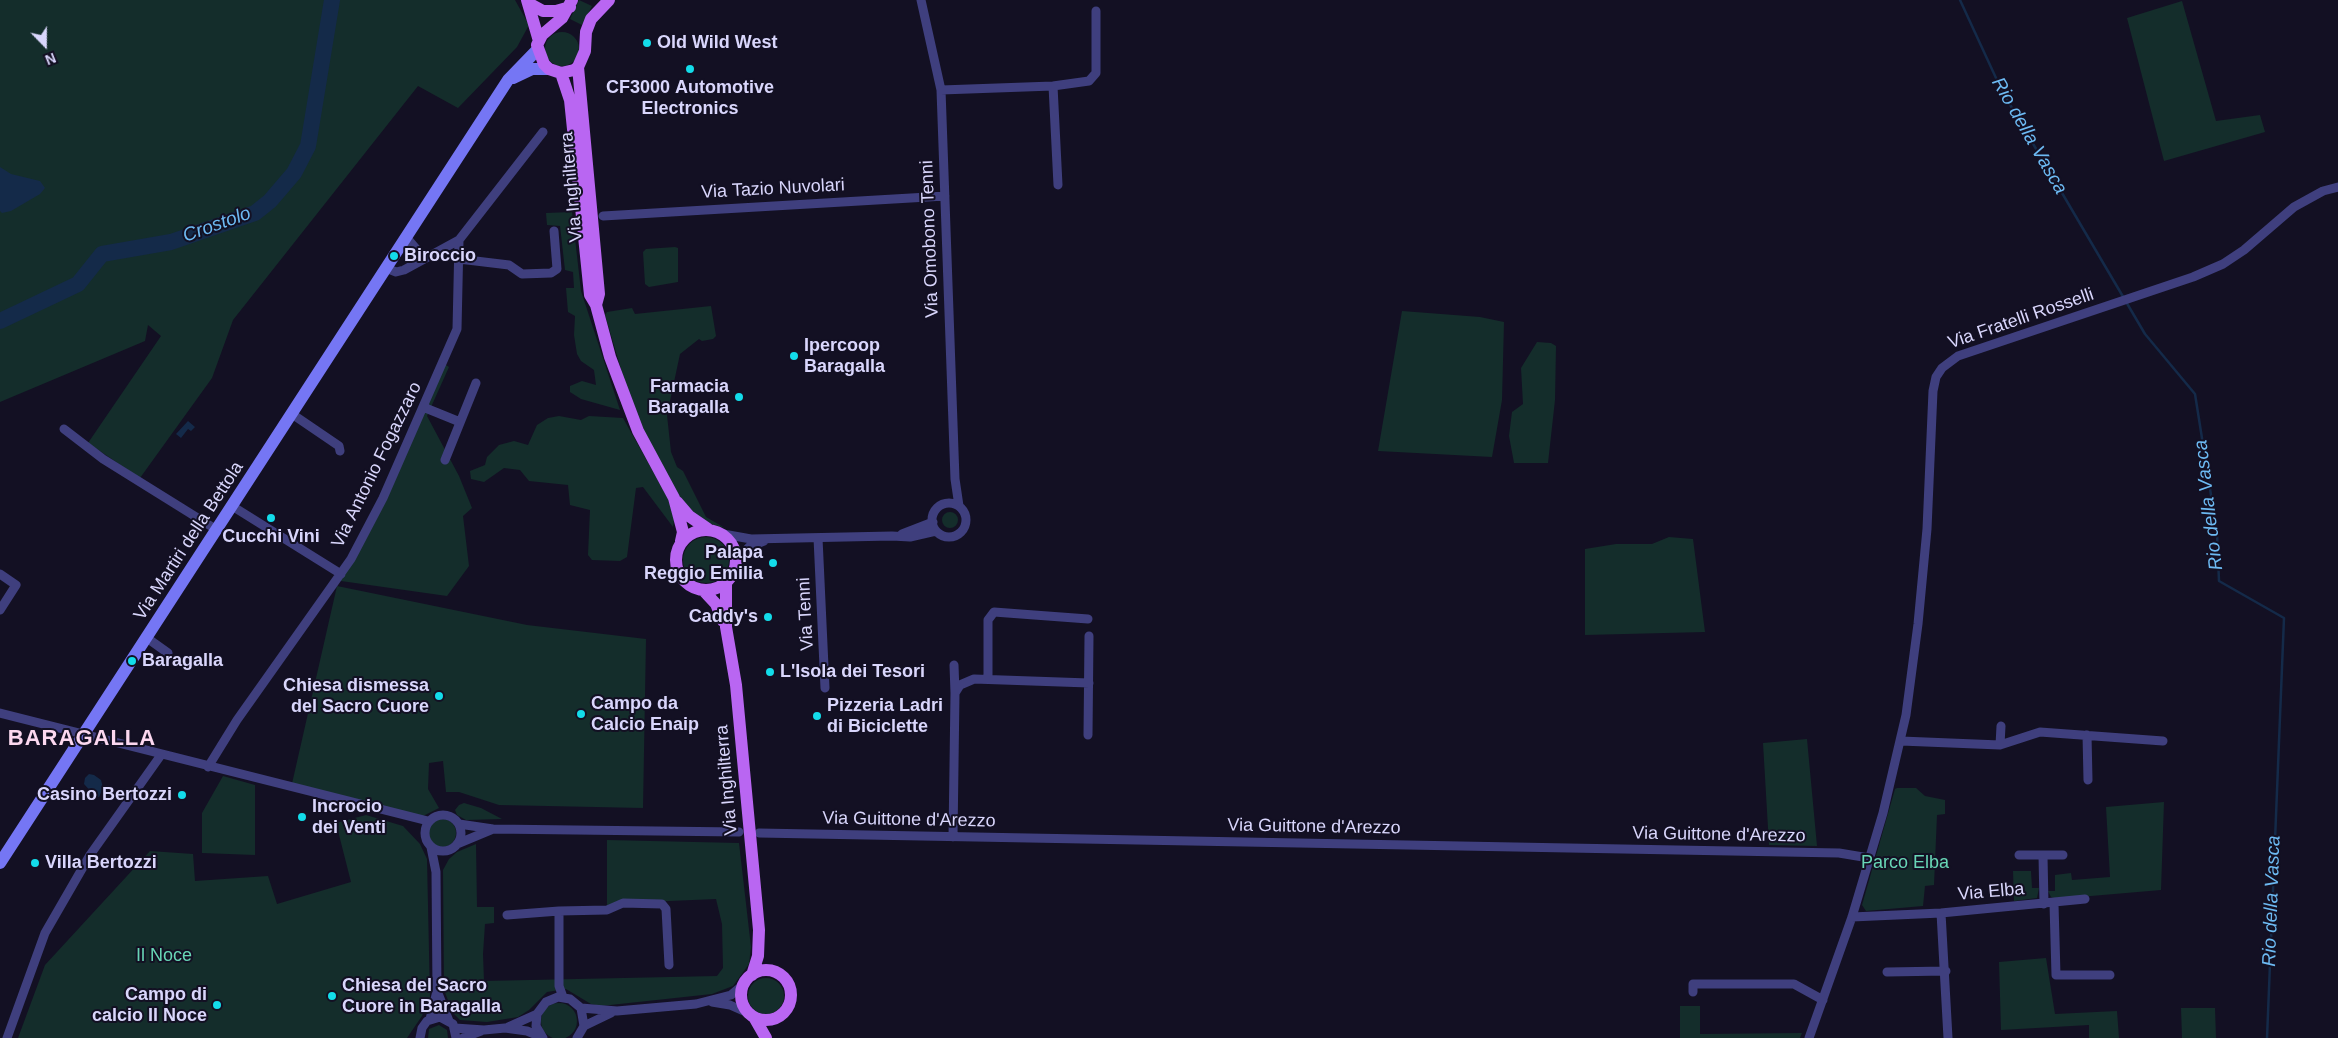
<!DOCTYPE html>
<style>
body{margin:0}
#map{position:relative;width:2338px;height:1038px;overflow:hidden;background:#131023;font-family:Arial,sans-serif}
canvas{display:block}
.north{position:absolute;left:20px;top:20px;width:50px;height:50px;-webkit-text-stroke:4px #131023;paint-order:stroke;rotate:158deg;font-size:14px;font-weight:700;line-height:20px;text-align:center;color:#d9d6fc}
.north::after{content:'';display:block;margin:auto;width:18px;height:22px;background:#d9d6fc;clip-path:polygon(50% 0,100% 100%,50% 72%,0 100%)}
</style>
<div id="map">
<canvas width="2338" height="1038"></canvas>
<div class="north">N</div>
</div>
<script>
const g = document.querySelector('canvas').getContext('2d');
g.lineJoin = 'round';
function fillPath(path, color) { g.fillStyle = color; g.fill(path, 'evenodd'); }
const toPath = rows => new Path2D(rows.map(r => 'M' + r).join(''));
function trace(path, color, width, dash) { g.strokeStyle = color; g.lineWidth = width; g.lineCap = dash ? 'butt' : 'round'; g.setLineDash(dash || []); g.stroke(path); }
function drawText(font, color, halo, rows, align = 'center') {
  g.font = font + ' Arial,sans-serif'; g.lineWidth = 4; g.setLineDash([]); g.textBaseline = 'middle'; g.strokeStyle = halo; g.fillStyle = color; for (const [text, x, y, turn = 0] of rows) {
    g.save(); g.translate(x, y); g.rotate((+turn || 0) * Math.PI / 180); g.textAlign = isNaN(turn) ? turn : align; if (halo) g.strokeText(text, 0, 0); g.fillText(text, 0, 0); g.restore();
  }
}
fillPath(toPath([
 [0,0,515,0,529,25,517,47,458,108,418,86,233,320,212,378,140,478,88,443,161,336,148,325,145,341,0,402],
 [579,0,592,6,582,25,570,19],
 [2182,1,2216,121,2260,115,2265,132,2164,161,2127,18],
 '545 49a17 17 0 1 1 34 0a17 17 0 1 1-34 0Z',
 [572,212,581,291,620,410,581,399,570,392,570,386,582,381,596,385,594,370,581,361,577,354,574,335,575,316,568,312,566,288,574,288,573,272,565,270,560,226,547,225,546,213],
 [675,247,678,248,678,282,649,287,645,284,643,252,646,249],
 [711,306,716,336,713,339,702,341,699,339,680,354,667,415,671,452,677,467,683,471,706,517,725,528,702,521,683,505,645,433,626,386,605,315,607,312,632,308,635,314],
 [1402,311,1480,317,1504,322,1502,400,1492,457,1378,451],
 [1537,342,1551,343,1556,346,1555,400,1548,463,1514,463,1509,436,1512,412,1523,404,1521,368],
 [443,363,449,367,427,416,459,476,472,508,463,516,469,566,447,596,341,581,338,579,351,559],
 [559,416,581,420,589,416,623,418,669,500,674,520,673,527,643,487,636,488,627,557,620,561,592,560,588,555,590,510,570,505,568,485,529,481,520,470,504,468,484,482,471,479,470,471,485,465,487,457,499,445,514,441,528,445,537,425,548,418],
 '942 520a8 8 0 1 1 16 0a8 8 0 1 1-16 0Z',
 [1669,537,1693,539,1705,632,1585,635,1585,549,1616,544,1652,544],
 '683 560a23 23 0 1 1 46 0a23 23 0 1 1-46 0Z',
 [337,586,527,625,646,639,643,808,499,805,459,792,446,792,443,761,429,763,428,789,439,808,423,816,291,788],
 [1807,739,1817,846,1769,845,1763,743],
 [223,776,255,785,255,855,202,853,202,813],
 [1897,788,1916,788,1925,796,1945,800,1945,814,1937,815,1934,885,1925,886,1923,906,1866,911,1862,905,1895,789],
 [2164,802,2161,890,2056,899,2051,897,2048,891,2055,891,2055,875,2071,873,2072,880,2110,877,2106,807],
 [464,803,481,808,502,819,466,820,457,815,455,810,459,805],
 [366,815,403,826,420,844,427,859,430,998,422,1016,407,1038,18,1038,45,965,150,851,193,854,195,881,268,876,277,904,351,882,336,823],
 '428 833a14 14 0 1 1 28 0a14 14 0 1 1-28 0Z',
 [607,840,739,843,751,947,749,964,733,986,712,994,601,1006,591,1004,566,989,547,992,529,1010,518,1017,487,1022,460,1020,453,1013,444,990,443,870,449,859,457,852,476,844,477,907,494,907,494,923,485,924,483,954,484,981,717,976,723,968,722,924,716,899,623,903,607,910],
 [2013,871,2031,871,2032,888,2039,888,2037,898,2014,901],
 [2046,958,2055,1014,2117,1011,2119,1038,2089,1038,2089,1025,2001,1030,1999,962],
 '748 996a18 18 0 1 1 36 0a18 18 0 1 1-36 0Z',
 '541 1021a18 18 0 1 1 36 0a18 18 0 1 1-36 0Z',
 [1680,1006,1700,1006,1700,1034,1802,1033,1800,1038,1680,1038],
 [2181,1008,2215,1008,2216,1038,2182,1038],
 [439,1025,447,1030,448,1038,428,1038,429,1029]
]), '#142d2b');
fillPath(toPath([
 [0,167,11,174,40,181,45,188,40,194,11,211,2,213,0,211],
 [188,421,195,427,191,431,188,429,181,438,176,434],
 [89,774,94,775,101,780,103,788,99,797,95,796,84,784,85,778]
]), '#142a49');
trace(toPath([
 [1960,0,2002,91,2145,334,2195,394,2217,533,2219,581,2284,618,2267,1038]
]), '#142a49', 2.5);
trace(toPath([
 [0,321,78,284,102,254,171,242,255,213,270,201,294,173,308,146,332,0]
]), '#142a49', 16);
trace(toPath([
 [921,0,941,90,955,479,959,506],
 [1053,86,1058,185],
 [941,90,1053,86,1089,81,1096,73,1096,11],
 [603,216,945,196],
 [406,237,424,258],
 [459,259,509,265,522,274,551,273,557,269,554,231],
 [386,268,396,272,404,270,459,240,543,132],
 [423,407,460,422],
 [292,414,339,446,340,451],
 [64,429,103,459,217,530],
 [445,460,476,383],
 '932 520a17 17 0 1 1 34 0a17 17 0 1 1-34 0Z',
 [232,506,341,574],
 [723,534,751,539,892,536,910,537,936,531],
 [902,534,933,522],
 [818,538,825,688],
 [737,560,749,547,764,541],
 [0,574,16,585,0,610],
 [147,638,168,653],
 [954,665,955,693],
 [988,679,988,620,994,612,1088,619],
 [0,713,428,821],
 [1088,735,1089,636],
 [2087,735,2088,780],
 [1901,741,2000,745,2040,732,2163,741],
 [2000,745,2001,726],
 [208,767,237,720,351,559,383,498,457,329,459,240],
 '425 833a18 18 0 1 1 36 0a18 18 0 1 1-36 0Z',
 [459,824,493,829,739,832],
 [759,833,1839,853,1869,858],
 [953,837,955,693,960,685,974,679,1089,683],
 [457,844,493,829],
 [2019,855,2063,855],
 [2043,856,2044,904],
 [2054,904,2056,975,2110,975],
 [559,911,607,910,623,903,662,904,666,909,669,965],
 [1941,913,1948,1038],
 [507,915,559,911,559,986,563,997],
 [1852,917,1941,913,2085,899],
 [1887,972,1946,971],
 [437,991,449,1021],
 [1693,992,1693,984,1794,984,1823,1000],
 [712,1002,730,1005,748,1013],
 [581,1008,617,1011,696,1004,731,995,743,985],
 [430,1019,437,991,436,872,431,847],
 [584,1026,611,1013],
 [508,1027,537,1014],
 [455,1028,484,1030,505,1028,527,1031,541,1037],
 [7,1038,45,933,90,855,161,755],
 [420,1038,422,1028,427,1021,440,1017,453,1024,456,1038],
 [463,1038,481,1031],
 [543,1038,536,1026,537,1014,546,1002,558,997,570,999,581,1008,584,1026,577,1038],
 [1809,1038,1852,917,1883,813,1906,715,1918,624,1927,529,1933,391,1936,377,1942,368,1958,356,2193,277,2223,264,2244,250,2294,207,2323,191,2338,187]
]), '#3f3f7e', 9);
trace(toPath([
 [513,78,532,69,549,69],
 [0,863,508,80,538,49]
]), '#7576f4', 12);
trace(toPath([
 [527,0,539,41],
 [572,0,562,18,542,35,537,45,544,64,549,69,561,73,574,70,578,67,585,51,586,32,591,19,609,0],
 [530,4,543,11,556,11,570,7],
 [578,67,599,294,596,305],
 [561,73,570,100,590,295,596,305,610,357,638,431,674,498,683,532,681,541],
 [677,502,689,516,708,529],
 '676 560a30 30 0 1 1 60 0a30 30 0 1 1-60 0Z',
 [726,583,726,627,736,685,759,930,758,956,752,975],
 [703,590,716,604,723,621],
 '741 995a25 25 0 1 1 50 0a25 25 0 1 1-50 0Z',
 [754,1017,766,1038]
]), '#b966f2', 12);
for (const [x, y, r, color] of [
 [647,43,5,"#13dcea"],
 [690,69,5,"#13dcea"],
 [394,256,5,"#13dcea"],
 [794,356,5,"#13dcea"],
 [739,397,5,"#13dcea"],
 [271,518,5,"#13dcea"],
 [773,563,5,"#13dcea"],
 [768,617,5,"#13dcea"],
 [132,661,5,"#13dcea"],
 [770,672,5,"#13dcea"],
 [439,696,5,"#13dcea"],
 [581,714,5,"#13dcea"],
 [817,716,5,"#13dcea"],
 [182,795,5,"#13dcea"],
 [302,817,5,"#13dcea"],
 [35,863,5,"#13dcea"],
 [332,996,5,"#13dcea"],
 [217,1005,5,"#13dcea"]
]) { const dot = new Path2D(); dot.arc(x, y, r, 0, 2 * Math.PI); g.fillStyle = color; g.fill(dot); trace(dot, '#131023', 2); }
drawText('bold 18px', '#d9d6fc', '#131023', [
 ["Old Wild West",657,43],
 ["CF3000 Automotive",690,88,"center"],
 ["Electronics",690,109,"center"],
 ["Biroccio",404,256],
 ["Ipercoop",804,346],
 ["Baragalla",804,367],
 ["Farmacia",729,387,"right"],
 ["Baragalla",729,408,"right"],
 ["Cucchi Vini",271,537,"center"],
 ["Palapa",763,553,"right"],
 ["Reggio Emilia",763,574,"right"],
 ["Caddy's",758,617,"right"],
 ["Baragalla",142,661],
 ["L'Isola dei Tesori",780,672],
 ["Chiesa dismessa",429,686,"right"],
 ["del Sacro Cuore",429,707,"right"],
 ["Campo da",591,704],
 ["Calcio Enaip",591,725],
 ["Pizzeria Ladri",827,706],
 ["di Biciclette",827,727],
 ["Casino Bertozzi",172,795,"right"],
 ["Incrocio",312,807],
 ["dei Venti",312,828],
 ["Villa Bertozzi",45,863],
 ["Chiesa del Sacro",342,986],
 ["Cuore in Baragalla",342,1007],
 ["Campo di",207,995,"right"],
 ["calcio Il Noce",207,1016,"right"]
], 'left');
drawText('18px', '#d9d6fc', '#131023', [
 ["Via Inghilterra",572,187,-95],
 ["Via Tazio Nuvolari",773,189,-3],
 ["Via Omobono Tenni",930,239,-92],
 ["Via Fratelli Rosselli",2021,319,-19],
 ["Via Antonio Fogazzaro",377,465,-64],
 ["Via Martiri della Bettola",189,541,-57],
 ["Via Tenni",806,614,-93],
 ["Via Inghilterra",727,780,-95],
 ["Via Guittone d'Arezzo",909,820,1],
 ["Via Guittone d'Arezzo",1314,827,1],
 ["Via Guittone d'Arezzo",1719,835,1],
 ["Via Elba",1991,892,-5]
]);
drawText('18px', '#68d6b6', '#131023', [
 ["Parco Elba",1905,863],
 ["Il Noce",164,956]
]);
drawText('italic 19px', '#6dbaf3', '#131023', [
 ["Rio della Vasca",2029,136,60],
 ["Crostolo",217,225,-20],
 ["Rio della Vasca",2209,505,-97],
 ["Rio della Vasca",2272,901,-88]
]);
g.letterSpacing = '1px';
drawText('bold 22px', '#fcd8f0', '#131023', [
 ["BARAGALLA",82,739]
]);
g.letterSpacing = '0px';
</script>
